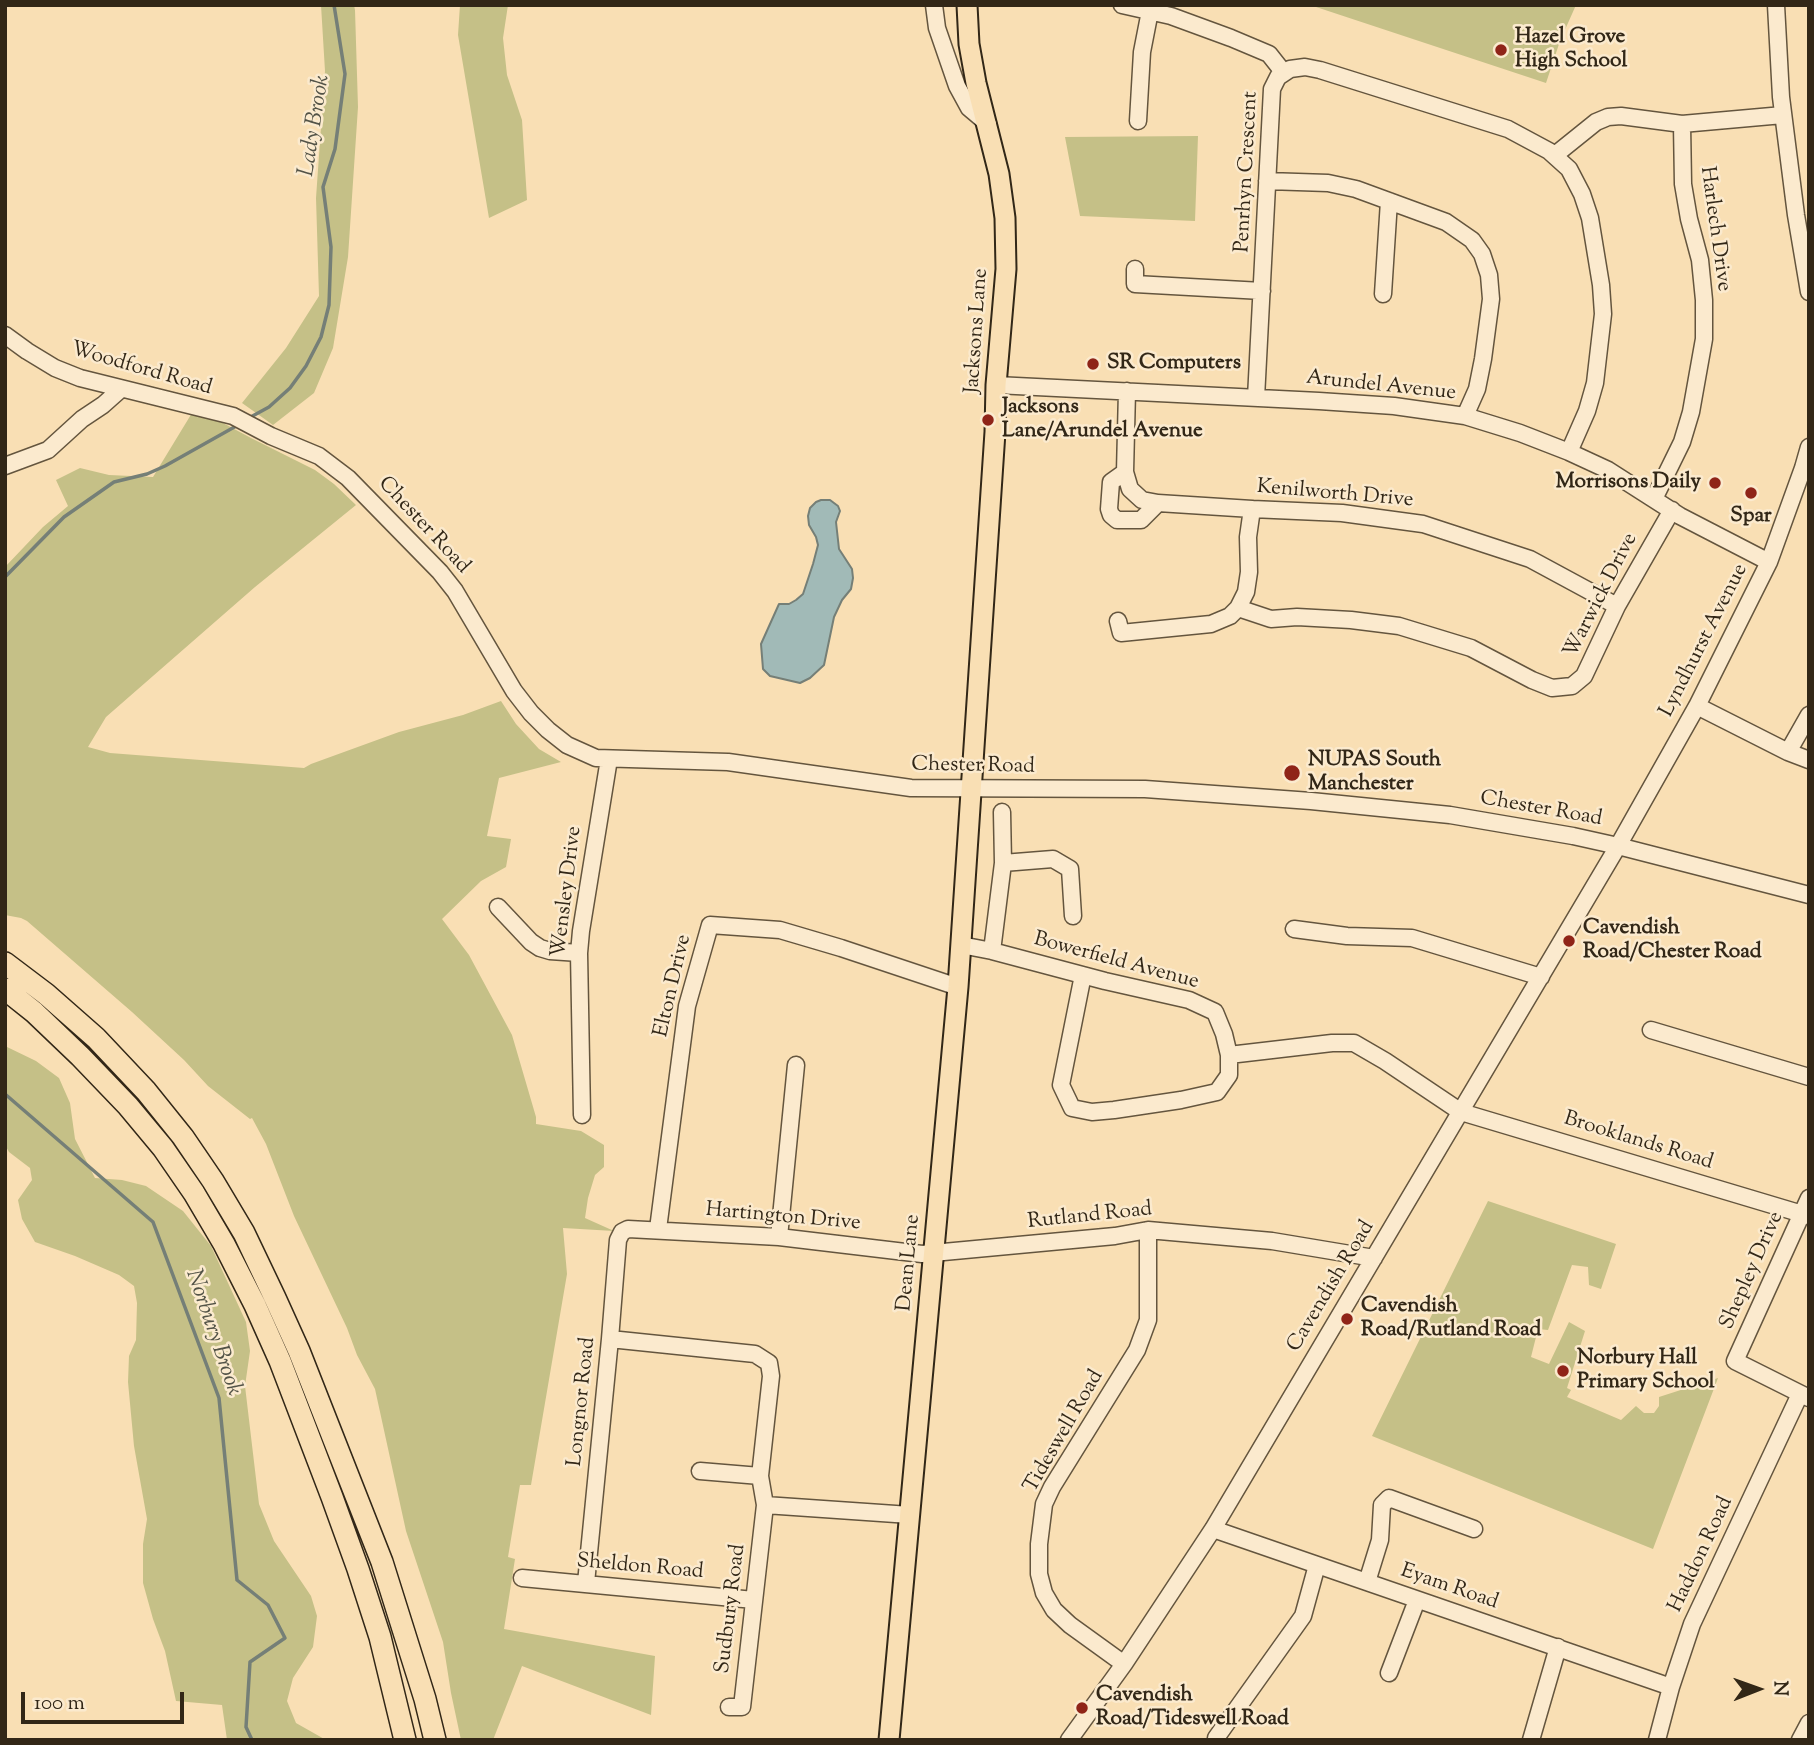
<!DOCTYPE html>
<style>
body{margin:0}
#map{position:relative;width:1814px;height:1745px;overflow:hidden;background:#f9dfb4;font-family:"Sorts Mill Goudy",serif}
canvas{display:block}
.frame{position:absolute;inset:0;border:7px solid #322717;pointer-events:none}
.north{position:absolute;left:1723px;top:1654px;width:70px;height:70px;-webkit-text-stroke:5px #fbeace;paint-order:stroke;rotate:89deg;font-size:19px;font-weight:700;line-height:28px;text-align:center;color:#322717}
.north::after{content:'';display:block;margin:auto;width:24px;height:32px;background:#322717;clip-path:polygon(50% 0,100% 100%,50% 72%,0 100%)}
.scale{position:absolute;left:21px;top:1692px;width:163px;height:32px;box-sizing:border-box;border:4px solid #322717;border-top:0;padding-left:9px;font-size:21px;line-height:24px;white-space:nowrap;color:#322717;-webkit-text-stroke:5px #fbeace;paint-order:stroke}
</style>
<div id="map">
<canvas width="1814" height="1745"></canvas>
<div class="frame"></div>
<div class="north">N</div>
<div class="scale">100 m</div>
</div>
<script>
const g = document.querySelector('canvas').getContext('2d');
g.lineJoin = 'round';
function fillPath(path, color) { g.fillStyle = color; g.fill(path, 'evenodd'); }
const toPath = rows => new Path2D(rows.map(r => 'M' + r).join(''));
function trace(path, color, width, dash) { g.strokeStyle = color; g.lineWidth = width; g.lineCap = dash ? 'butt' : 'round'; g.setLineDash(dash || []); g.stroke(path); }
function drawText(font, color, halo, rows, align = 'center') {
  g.font = font + ' "Sorts Mill Goudy",serif'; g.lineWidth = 5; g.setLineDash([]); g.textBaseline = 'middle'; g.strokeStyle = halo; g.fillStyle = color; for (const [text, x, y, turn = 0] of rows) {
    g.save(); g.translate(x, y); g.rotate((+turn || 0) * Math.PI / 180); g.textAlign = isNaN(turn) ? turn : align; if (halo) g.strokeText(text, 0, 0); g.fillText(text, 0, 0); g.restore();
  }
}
fillPath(toPath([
 [321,5,354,5,355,10,358,107,348,257,333,348,314,393,273,425,242,403,286,348,319,296,316,198,325,71],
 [460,5,508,5,503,38,507,75,522,120,527,200,489,218,458,35],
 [1310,5,1576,5,1560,41,1546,83],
 [1198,136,1195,221,1080,216,1065,137],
 [195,408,251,438,315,470,334,484,356,505,255,587,106,717,88,747,110,753,304,768,311,764,399,732,463,715,501,701,516,724,539,749,561,762,499,778,487,836,511,839,506,867,481,881,442,919,469,955,512,1035,536,1117,536,1124,581,1131,604,1145,604,1167,595,1175,588,1198,585,1218,614,1231,563,1228,567,1274,531,1485,520,1485,508,1557,515,1559,504,1629,655,1656,651,1715,522,1666,493,1740,461,1740,451,1693,443,1642,406,1531,375,1389,357,1355,347,1328,294,1216,266,1144,252,1118,250,1119,208,1086,184,1060,132,1012,27,921,21,918,5,915,5,567,43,527,68,506,56,480,80,468,109,475,153,477],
 [5,1046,36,1061,59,1078,70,1103,75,1139,95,1178,122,1180,146,1186,183,1211,211,1246,246,1322,250,1351,245,1386,259,1504,274,1541,311,1596,317,1616,313,1647,293,1678,287,1701,296,1723,326,1740,227,1740,222,1705,176,1701,165,1651,153,1619,143,1583,143,1544,147,1519,134,1446,128,1382,129,1356,136,1340,137,1303,134,1286,119,1275,75,1256,35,1242,22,1219,18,1200,32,1180,30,1168,9,1152,5,1145],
 [1488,1201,1616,1244,1601,1289,1589,1285,1588,1267,1572,1265,1548,1330,1538,1329,1531,1357,1549,1364,1569,1322,1585,1331,1567,1388,1571,1390,1567,1397,1621,1420,1636,1406,1644,1413,1654,1413,1659,1406,1659,1397,1718,1378,1653,1549,1372,1436]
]), '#c5c087');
const water = toPath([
 [821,500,830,500,838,506,840,511,836,522,839,549,852,569,853,578,851,589,842,600,834,617,824,665,810,678,800,683,770,676,763,669,761,644,779,604,789,604,796,600,803,594,813,564,818,545,816,537,809,525,808,516,810,508,816,502,821,500]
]);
fillPath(water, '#a1bab7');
trace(water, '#757f77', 2);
trace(toPath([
 [247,419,269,407,290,388,306,366,321,337,329,305,331,247,323,187,335,149,345,74,334,5],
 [5,577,64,517,114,482,147,474,165,466,238,425],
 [5,1094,153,1222,219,1398,237,1580,268,1605,285,1638,250,1662,246,1727,252,1740]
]), '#757f77', 3.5);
const minor = toPath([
 [934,5,937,28,957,86,969,108,988,124],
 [1122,5,1171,16,1231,38,1269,54,1284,73],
 [1776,5,1781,97,1796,215,1809,292],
 [1138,121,1142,52,1150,11],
 [1555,155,1596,122,1608,117,1621,116,1682,124,1783,115],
 [1267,181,1328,183,1356,189,1446,222,1472,240,1482,254,1489,275,1491,299,1483,359,1477,389,1465,416],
 [1135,269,1135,284,1262,291],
 [1383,294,1389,201],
 [5,335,27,351,55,368,80,378,233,416,271,436,319,456,348,478,440,572,455,591,514,691,531,713,548,730,567,745,596,758,728,762,911,788,1145,789,1311,801,1450,815,1573,836,1618,846,1809,895],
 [996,385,1319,401,1394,406,1465,416,1520,433,1569,452,1608,470,1680,516,1769,562],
 [1127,391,1125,472,1111,482,1109,509,1111,515,1117,520,1141,520,1158,503,1252,509,1342,513,1423,524,1530,559,1617,606],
 [1256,398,1272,89,1278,77,1290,69,1305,67,1320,70,1508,129,1549,151,1569,169,1582,194,1590,218,1601,285,1603,314,1595,383,1587,411,1569,452],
 [5,466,48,450,82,419,103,405,121,389],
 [1125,472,1130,489,1142,500,1158,503],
 [1654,499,1682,442,1691,412,1704,339,1704,300,1700,260,1689,219,1683,184,1682,124],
 [1238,608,1271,619,1297,617,1351,620,1399,626,1471,648,1532,680,1552,688,1572,686,1584,676,1617,606,1672,510],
 [1118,621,1121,633,1211,624,1230,616,1238,608,1246,592,1249,572,1248,537,1252,509],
 [1697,706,1788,752,1809,760],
 [1788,752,1809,715],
 [1003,863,1053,859,1070,869,1073,916],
 [498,907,531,942,540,948,550,951,579,953],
 [1294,929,1347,936,1412,938,1541,977],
 [961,945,992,951,1105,981,1189,1000,1215,1012,1224,1034,1229,1055,1332,1043,1354,1043,1385,1061,1461,1112,1809,1216],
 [992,951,1003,863,1002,812],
 [1083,975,1061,1085,1072,1108,1092,1112,1114,1110,1181,1100,1217,1092,1229,1075,1229,1055],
 [1651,1030,1809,1077],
 [582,1115,579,953,581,931,609,759],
 [1809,1198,1735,1361,1809,1398],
 [658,1229,687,1006,710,925,780,930,841,948,958,987],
 [779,1237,796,1065],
 [610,1339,755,1354,769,1363,771,1376,760,1476,765,1505,742,1707,729,1707],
 [700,1471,760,1476],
 [765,1505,910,1515],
 [1213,1529,1671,1687],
 [522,1578,754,1600],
 [1367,1582,1380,1540,1382,1505,1389,1498,1474,1529],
 [586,1583,610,1339,618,1240,622,1232,628,1229,779,1237,922,1254,1115,1236,1148,1230,1272,1241,1374,1258],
 [1124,1664,1070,1625,1054,1610,1044,1593,1039,1574,1039,1544,1044,1504,1052,1487,1137,1350,1148,1320,1148,1230],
 [1389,1673,1417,1600],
 [1069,1740,1124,1664,1213,1529,1618,846,1697,706,1769,562,1803,468,1809,447],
 [1216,1740,1216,1738,1303,1616,1317,1565],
 [1531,1740,1558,1647],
 [1657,1740,1671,1687,1692,1624,1800,1394],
 [1800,1740,1809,1723]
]);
const major = toPath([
 [889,1740,958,987,995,432,996,385,1006,269,1005,218,999,174,976,83,969,44,967,5]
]);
const highway = toPath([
 [5,963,46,994,96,1038,146,1091,183,1137,213,1181,244,1233,275,1298,299,1351,382,1562,425,1699,435,1740],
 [5,989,34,1012,80,1056,128,1106,163,1148,194,1193,224,1244,255,1305,280,1361,332,1497,358,1569,380,1637,405,1740]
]);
trace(minor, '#64553e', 19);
trace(major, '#322717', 23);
trace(highway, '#322717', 24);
trace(minor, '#fbeace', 16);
trace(major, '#f9dfb4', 19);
trace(highway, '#f9dfb4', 21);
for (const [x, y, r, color] of [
 [1501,50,7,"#8f2418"],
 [1093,364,7,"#8f2418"],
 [988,420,7,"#8f2418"],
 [1715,483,7,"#8f2418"],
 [1751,493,7,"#8f2418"],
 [1292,773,9,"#8f2418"],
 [1569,941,7,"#8f2418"],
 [1347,1319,7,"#8f2418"],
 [1563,1371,7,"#8f2418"],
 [1082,1708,7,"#8f2418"]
]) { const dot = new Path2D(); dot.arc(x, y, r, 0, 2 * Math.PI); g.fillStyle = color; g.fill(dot); trace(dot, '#fbeace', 2.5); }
drawText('bold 21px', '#322717', '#fbeace', [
 ["Hazel Grove",1515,38],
 ["High School",1515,62],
 ["SR Computers",1107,364],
 ["Jacksons",1002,408],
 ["Lane/Arundel Avenue",1002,432],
 ["Morrisons Daily",1701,483,"right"],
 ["Spar",1751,517,"center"],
 ["NUPAS South",1308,761],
 ["Manchester",1308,785],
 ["Cavendish",1583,929],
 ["Road/Chester Road",1583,953],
 ["Cavendish",1361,1307],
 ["Road/Rutland Road",1361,1331],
 ["Norbury Hall",1577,1359],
 ["Primary School",1577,1383],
 ["Cavendish",1096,1696],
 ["Road/Tideswell Road",1096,1720]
], 'left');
drawText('21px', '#322717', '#fbeace', [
 ["Penrhyn Crescent",1248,172,-87],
 ["Harlech Drive",1714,229,82],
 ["Jacksons Lane",978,331,-86],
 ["Woodford Road",141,370,16],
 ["Arundel Avenue",1381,387,6],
 ["Kenilworth Drive",1335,495,5],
 ["Chester Road",423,526,47],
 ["Warwick Drive",1602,596,-63],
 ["Lyndhurst Avenue",1705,641,-63],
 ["Chester Road",973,767,1],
 ["Chester Road",1541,810,10],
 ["Wensley Drive",568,892,-83],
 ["Bowerfield Avenue",1116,962,15],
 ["Elton Drive",674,986,-77],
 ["Brooklands Road",1638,1142,17],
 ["Rutland Road",1090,1217,-6],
 ["Hartington Drive",783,1218,5],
 ["Dean Lane",910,1263,-85],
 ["Shepley Drive",1753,1271,-66],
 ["Cavendish Road",1332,1287,-59],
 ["Longnor Road",583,1402,-84],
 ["Tideswell Road",1065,1432,-60],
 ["Haddon Road",1702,1555,-65],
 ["Sheldon Road",640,1568,5],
 ["Eyam Road",1449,1588,19],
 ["Sudbury Road",732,1609,-83]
]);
drawText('italic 23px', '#535347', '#fbeace', [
 ["Lady Brook",316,126,-81],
 ["Norbury Brook",212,1333,71]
]);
</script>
